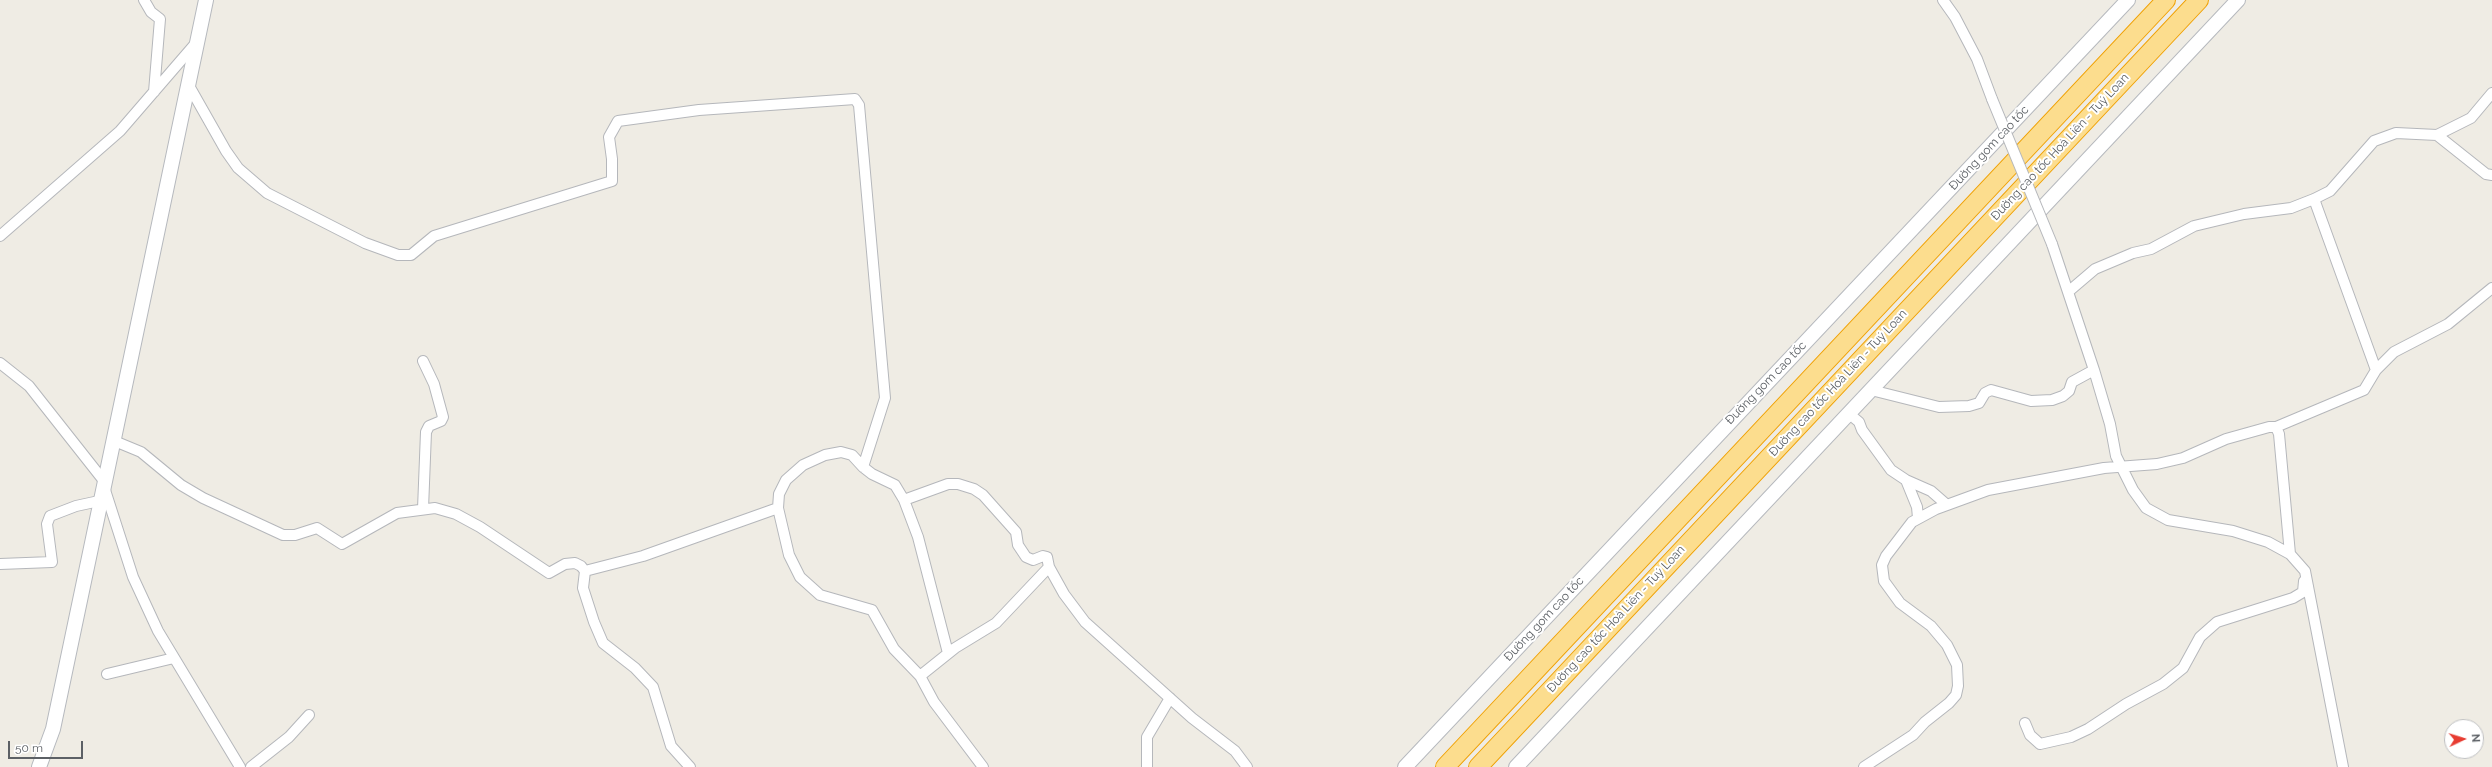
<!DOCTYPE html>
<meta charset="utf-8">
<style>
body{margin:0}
#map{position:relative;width:2492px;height:767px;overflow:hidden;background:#efece4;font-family:Raleway,sans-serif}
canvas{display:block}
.north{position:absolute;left:2444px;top:719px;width:40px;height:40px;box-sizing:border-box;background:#fff;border:1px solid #bebfc1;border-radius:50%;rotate:86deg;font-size:11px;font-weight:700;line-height:16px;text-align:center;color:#5c6065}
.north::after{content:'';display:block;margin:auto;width:14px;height:18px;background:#e73c31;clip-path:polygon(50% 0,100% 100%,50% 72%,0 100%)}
.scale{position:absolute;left:8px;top:741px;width:75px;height:18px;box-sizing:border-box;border:2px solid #5c6065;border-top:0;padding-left:5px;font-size:12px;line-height:14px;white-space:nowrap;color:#5c6065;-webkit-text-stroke:3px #fff;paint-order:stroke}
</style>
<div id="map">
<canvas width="2492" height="767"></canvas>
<div class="north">N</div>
<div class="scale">50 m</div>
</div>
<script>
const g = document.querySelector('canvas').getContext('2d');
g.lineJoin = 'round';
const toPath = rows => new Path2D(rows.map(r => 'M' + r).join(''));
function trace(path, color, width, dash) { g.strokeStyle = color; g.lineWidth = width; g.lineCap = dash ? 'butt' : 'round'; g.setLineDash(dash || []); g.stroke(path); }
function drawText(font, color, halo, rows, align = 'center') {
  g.font = font + ' Raleway,sans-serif'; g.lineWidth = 4; g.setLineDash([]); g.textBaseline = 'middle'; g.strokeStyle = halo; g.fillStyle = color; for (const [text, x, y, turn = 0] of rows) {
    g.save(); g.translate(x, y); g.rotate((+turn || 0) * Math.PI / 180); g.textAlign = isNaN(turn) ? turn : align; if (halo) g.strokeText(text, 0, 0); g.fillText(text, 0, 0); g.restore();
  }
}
const street = toPath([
 [144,0,151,12,160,19,154,92],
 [1943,0,1955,17,1977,59,1992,99],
 [188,84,226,151,238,168,267,193,365,243,398,255,411,255,434,236,612,181,612,159,609,137,618,121,699,110,855,99,859,105,885,398,863,467,872,474,895,485,904,500,918,537,948,653],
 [2437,135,2486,174,2492,175],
 [0,236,120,131,196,43],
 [2052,244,2094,370,2110,424,2116,456,2133,490,2146,508,2168,520,2233,531,2268,542,2290,554,2305,571,2343,767],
 [2068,292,2095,269,2133,253,2151,249,2194,226,2244,214,2291,208,2314,199,2330,191,2374,141,2396,133,2437,135,2471,118,2492,93],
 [0,363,29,386,104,481],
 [2376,370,2394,352,2448,324,2492,288],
 [1871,390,1939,407,1969,406,1979,403,1985,393,1991,390,2031,401,2052,400,2063,396,2069,391,2072,382,2094,370],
 [1846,416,1853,417,1859,422,1862,430,1891,470,1906,480,1931,491,1947,505],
 [2276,427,2279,434,2290,554],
 [112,440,141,452,181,485,203,498,283,535,295,535,317,528,342,544,397,513,435,508,456,514,480,527,549,573,565,564,575,563,581,566,585,571,583,588,594,622,603,643,635,668,653,687,671,746,690,767],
 [863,467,852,455,841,452,825,455,803,465,786,480,779,494,778,508,789,555,800,577,820,595,872,610,894,649,920,676,934,702,983,767],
 [1906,480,1917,507,1918,518],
 [105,490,133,577,158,631,240,767],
 [904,500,948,484,958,484,974,489,983,495,1016,532,1018,545,1026,557,1033,560,1043,556,1047,557,1049,567,1064,594,1085,622,1192,718,1235,751,1247,767],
 [423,509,426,432,429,426,441,421,443,417,434,384,423,361],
 [0,564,52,562,47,524,50,516,76,506,99,501],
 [585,571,643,556,778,508],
 [107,674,174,658],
 [920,676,955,648,996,623,1049,567],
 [2025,723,2030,735,2040,744,2071,737,2088,729,2126,704,2163,684,2183,668,2200,637,2217,622,2293,598,2303,592,2304,581],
 [251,767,289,737,309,715],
 [1147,767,1147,737,1170,698],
 [1864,767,1913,735,1925,722,1949,703,1956,695,1958,686,1957,665,1947,645,1931,626,1900,603,1884,581,1882,565,1886,556,1912,522,1936,509,1988,490,2104,468,2157,464,2183,458,2226,439,2269,427,2276,427,2364,390,2376,370,2314,199]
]);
const secondary = toPath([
 [39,767,53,729,206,0],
 [1405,767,2128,0],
 [1516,767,2238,0]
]);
const highway = toPath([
 [1445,767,2166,0],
 [1478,767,2199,0]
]);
trace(street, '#b5b7bb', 12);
trace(secondary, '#b6b9be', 16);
trace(highway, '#f0a103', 20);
trace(street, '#fff', 10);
trace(secondary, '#fff', 14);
trace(highway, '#fcdd8e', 18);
const streetBridge = toPath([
 [1992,99,2052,244]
]);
trace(streetBridge, '#b5b7bb', 12, []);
trace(streetBridge, '#fff', 10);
drawText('12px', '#5c6065', '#fff', [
 ["Đường cao tốc Hoà Liên - Tuý Loan",2060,147,-47],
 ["Đường gom cao tốc",1989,148,-47],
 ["Đường gom cao tốc",1766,383,-46],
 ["Đường cao tốc Hoà Liên - Tuý Loan",1838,383,-47],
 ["Đường gom cao tốc",1544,619,-47],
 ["Đường cao tốc Hoà Liên - Tuý Loan",1616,619,-47]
]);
</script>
